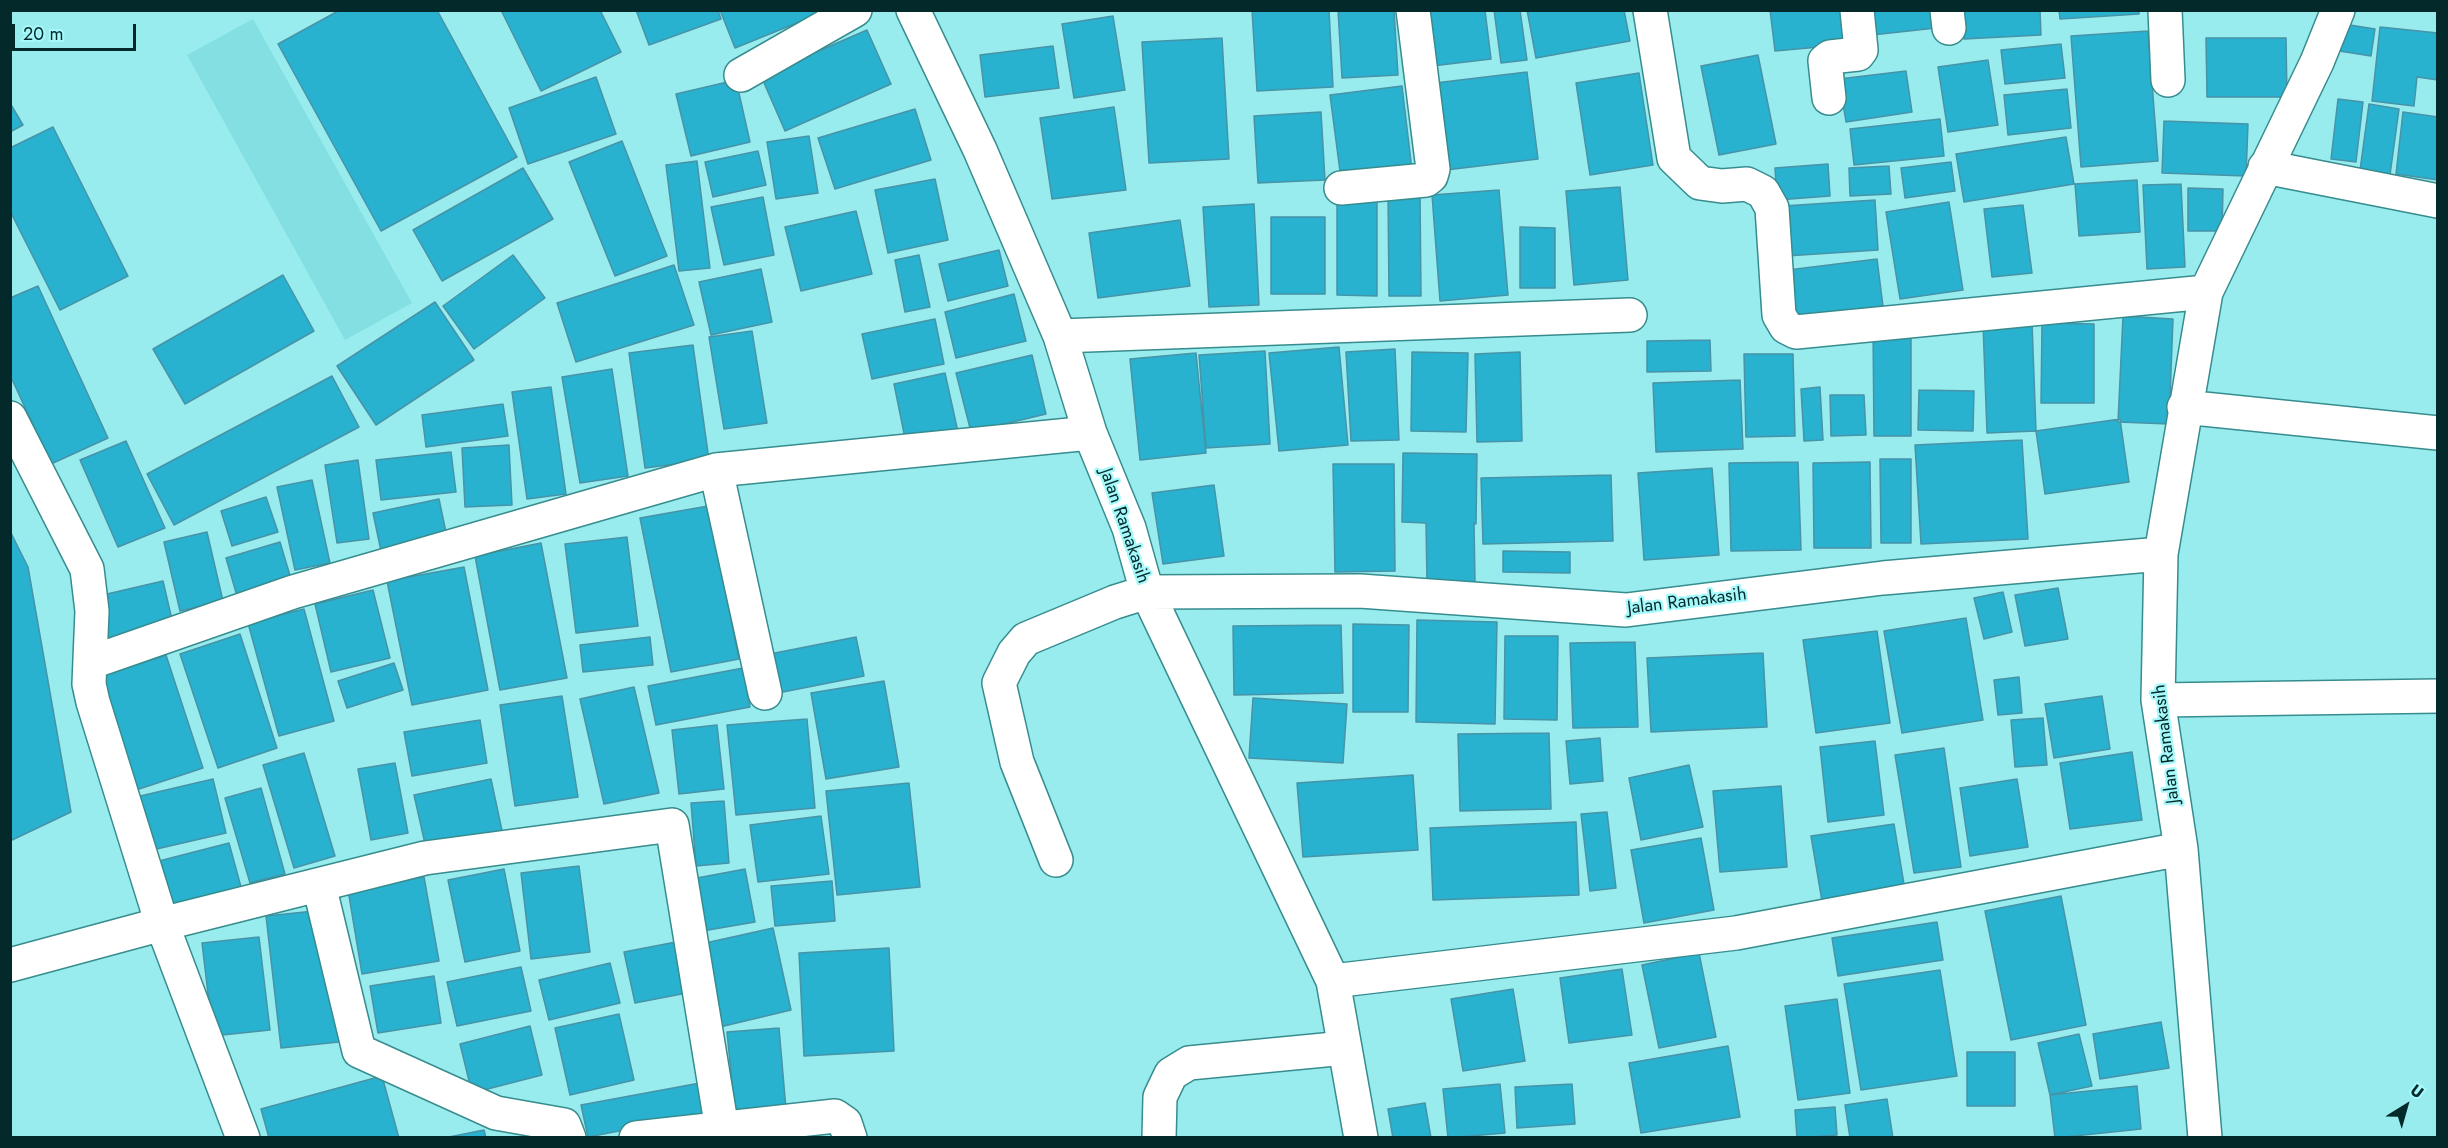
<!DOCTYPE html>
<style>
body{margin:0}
#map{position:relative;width:2448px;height:1148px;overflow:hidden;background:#99eced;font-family:Jost,sans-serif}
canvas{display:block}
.frame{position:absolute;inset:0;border:12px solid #04292a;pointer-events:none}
.north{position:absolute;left:2376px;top:1076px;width:60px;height:60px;-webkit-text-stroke:4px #a6f9fb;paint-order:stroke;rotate:37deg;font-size:16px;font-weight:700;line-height:24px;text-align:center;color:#04292a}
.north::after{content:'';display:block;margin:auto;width:21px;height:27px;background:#04292a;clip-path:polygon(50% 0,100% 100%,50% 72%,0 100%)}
.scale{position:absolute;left:12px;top:24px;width:124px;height:27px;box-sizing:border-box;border:3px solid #04292a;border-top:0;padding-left:8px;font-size:18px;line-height:21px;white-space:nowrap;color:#04292a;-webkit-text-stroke:4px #a6f9fb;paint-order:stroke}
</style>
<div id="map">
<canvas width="2448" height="1148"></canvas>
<div class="frame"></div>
<div class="north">U</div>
<div class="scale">20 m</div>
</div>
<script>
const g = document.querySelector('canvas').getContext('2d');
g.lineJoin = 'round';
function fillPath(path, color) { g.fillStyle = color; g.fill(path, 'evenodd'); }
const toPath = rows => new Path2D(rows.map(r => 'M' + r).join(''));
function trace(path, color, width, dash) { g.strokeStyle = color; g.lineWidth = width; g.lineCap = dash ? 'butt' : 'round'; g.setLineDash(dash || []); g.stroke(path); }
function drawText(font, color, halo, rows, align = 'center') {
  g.font = font + ' Jost,sans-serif'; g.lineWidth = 4.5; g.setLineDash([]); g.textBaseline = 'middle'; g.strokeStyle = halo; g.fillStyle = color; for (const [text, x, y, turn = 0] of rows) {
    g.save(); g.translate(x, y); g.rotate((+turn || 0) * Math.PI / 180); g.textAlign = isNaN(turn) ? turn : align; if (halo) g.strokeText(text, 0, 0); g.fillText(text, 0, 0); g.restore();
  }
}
fillPath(toPath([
 [253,19,412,303,345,340,187,55]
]), '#83dfe1');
const building = toPath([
 [340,10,437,10,517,157,381,231,278,44,340,10],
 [501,10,600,10,621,52,541,91,501,10],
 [636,10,718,10,721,19,649,45,636,10],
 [720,10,818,10,819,14,735,48,720,10],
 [1252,10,1329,10,1333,87,1257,91,1252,10],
 [1338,10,1394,10,1398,75,1342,78,1338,10],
 [1425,10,1485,10,1491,59,1432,66,1425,10],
 [1494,10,1520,10,1527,60,1501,63,1494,10],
 [1527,10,1624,10,1630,41,1536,58,1527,10],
 [1770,10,1848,10,1852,44,1775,51,1770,10],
 [1869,10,1933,10,1936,28,1872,35,1869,10],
 [1962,10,2040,10,2041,35,1964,39,1962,10],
 [2059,10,2139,10,2139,14,2060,19,2059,10],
 [1113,16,1125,90,1074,98,1062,24,1113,16],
 [2337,23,2375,29,2371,56,2333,50,2337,23],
 [2380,27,2438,33,2438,80,2417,77,2414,106,2372,101,2380,27],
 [867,30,891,84,785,131,761,76,867,30],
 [2148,31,2158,161,2081,167,2071,36,2148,31],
 [1222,38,1229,159,1149,163,1142,42,1222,38],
 [2206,38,2286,38,2287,97,2207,97,2206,38],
 [2061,44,2065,78,2005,84,2001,50,2061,44],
 [1053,46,1059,88,985,97,980,55,1053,46],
 [1758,55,1776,144,1719,155,1701,66,1758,55],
 [1988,60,1998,125,1948,132,1938,67,1988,60],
 [1906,71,1912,112,1846,122,1839,79,1906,71],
 [1527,72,1538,159,1446,170,1435,83,1527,72],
 [1639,73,1653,165,1590,175,1576,83,1639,73],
 [596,77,616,134,528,164,509,108,596,77],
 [736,80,750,142,691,156,676,94,736,80],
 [1402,86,1412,170,1341,179,1330,95,1402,86],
 [2067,89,2071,128,2008,135,2004,95,2067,89],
 [2338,99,2363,102,2356,162,2331,159,2338,99],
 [10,103,23,125,10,132,10,103],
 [2369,104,2399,109,2390,175,2360,170,2369,104],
 [1114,107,1126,190,1052,199,1040,118,1114,107],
 [915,109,931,160,835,189,818,138,915,109],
 [1321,112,1325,180,1258,183,1254,116,1321,112],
 [2403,112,2438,117,2438,180,2396,174,2403,112],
 [1940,119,1944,156,1854,165,1850,129,1940,119],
 [2164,121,2248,124,2246,176,2162,173,2164,121],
 [53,127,128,276,60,310,10,211,10,148,53,127],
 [809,136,818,193,776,199,767,142,809,136],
 [2066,137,2074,184,1964,202,1956,154,2066,137],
 [622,141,667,256,615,276,569,162,622,141],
 [758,151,766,185,713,197,705,162,758,151],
 [697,161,710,268,679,271,666,165,697,161],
 [1951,162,1955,191,1905,198,1901,168,1951,162],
 [1828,164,1830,196,1777,200,1775,168,1828,164],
 [1889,166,1891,194,1850,196,1849,168,1889,166],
 [523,168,553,219,442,281,413,230,523,168],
 [935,179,948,240,888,253,875,190,935,179],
 [2137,180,2140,232,2079,236,2075,184,2137,180],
 [2181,184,2185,267,2147,269,2143,185,2181,184],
 [1620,187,1628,280,1574,285,1566,191,1620,187],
 [2188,188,2223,189,2222,231,2188,231,2188,188],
 [1499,190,1508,295,1440,301,1432,195,1499,190],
 [1388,193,1420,193,1421,296,1389,296,1388,193],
 [763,197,774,255,724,265,711,207,763,197],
 [1875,200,1878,250,1786,256,1783,206,1875,200],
 [1337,202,1377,202,1377,296,1337,295,1337,202],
 [1949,202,1963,290,1900,299,1886,212,1949,202],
 [1254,204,1259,305,1209,307,1203,207,1254,204],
 [2023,205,2032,273,1992,277,1984,209,2023,205],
 [856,211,872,274,801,291,785,227,856,211],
 [1271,217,1325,217,1325,294,1271,294,1271,217],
 [1180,220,1190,286,1098,298,1089,233,1180,220],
 [1520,227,1555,228,1555,288,1520,288,1520,227],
 [999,250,1008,286,948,301,939,264,999,250],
 [513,255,545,298,474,349,443,306,513,255],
 [919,255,930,307,905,312,895,260,919,255],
 [1877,259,1883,306,1795,317,1788,270,1877,259],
 [674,265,694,325,576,362,557,303,674,265],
 [761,269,772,322,711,335,699,282,761,269],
 [283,275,314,331,185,404,153,349,283,275],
 [38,286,108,438,51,464,10,375,10,298,38,286],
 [1014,294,1026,341,956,358,945,312,1014,294],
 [435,302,474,360,376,425,337,366,435,302],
 [2123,316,2173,319,2169,424,2118,422,2123,316],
 [935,319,944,364,872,379,862,334,935,319],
 [2032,322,2036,431,1987,433,1983,323,2032,322],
 [2042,323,2094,324,2094,403,2041,403,2042,323],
 [1873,330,1911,330,1911,436,1874,436,1873,330],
 [752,331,767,423,724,429,709,337,752,331],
 [1710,340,1711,371,1647,372,1647,341,1710,340],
 [693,345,709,460,645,468,629,353,693,345],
 [1339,347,1348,445,1279,451,1269,353,1339,347],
 [1395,349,1399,440,1351,441,1346,352,1395,349],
 [1265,351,1270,444,1206,448,1199,355,1265,351],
 [1412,352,1468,353,1466,432,1411,431,1412,352],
 [1520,352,1522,441,1477,442,1475,354,1520,352],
 [1196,353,1206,453,1140,460,1130,359,1196,353],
 [1744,354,1793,354,1795,436,1746,437,1744,354],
 [1032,355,1046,414,971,432,956,373,1032,355],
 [612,369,628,476,580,483,562,377,612,369],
 [945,373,958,432,906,443,894,384,945,373],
 [332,376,359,427,174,525,147,474,332,376],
 [1740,380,1743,449,1656,452,1653,383,1740,380],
 [551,387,566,494,527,499,512,392,551,387],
 [1820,387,1823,440,1804,441,1801,389,1820,387],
 [1919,390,1974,391,1973,431,1918,430,1919,390],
 [1830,395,1864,395,1866,435,1831,436,1830,395],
 [503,404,508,436,426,447,422,415,503,404],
 [2120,419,2129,482,2045,494,2036,431,2120,419],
 [2022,440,2028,539,1921,544,1915,445,2022,440],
 [126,441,165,528,118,547,80,460,126,441],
 [509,445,512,505,465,507,462,448,509,445],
 [451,452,456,492,381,500,376,460,451,452],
 [1403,453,1477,454,1476,524,1474,523,1475,583,1427,584,1426,523,1402,522,1403,453],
 [1880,459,1911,459,1911,543,1881,543,1880,459],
 [358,460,369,539,337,543,325,465,358,460],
 [1798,462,1801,550,1731,551,1729,463,1798,462],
 [1870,462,1871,548,1814,548,1813,463,1870,462],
 [1333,464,1394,464,1395,571,1335,572,1333,464],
 [1712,468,1719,555,1644,560,1638,473,1712,468],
 [1611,475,1613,541,1483,544,1481,478,1611,475],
 [312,480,330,563,295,570,277,487,312,480],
 [1214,485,1224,556,1163,564,1152,493,1214,485],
 [266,497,278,532,232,546,221,511,266,497],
 [439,499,447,537,381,551,373,513,439,499],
 [708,506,739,659,671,672,640,518,708,506],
 [10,531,28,567,71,812,10,841,10,531],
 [207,532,223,601,180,611,164,542,207,532],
 [627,537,638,626,576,633,565,544,627,537],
 [280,542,291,579,237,596,226,558,280,542],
 [541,543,567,678,500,690,475,556,541,543],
 [1503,551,1570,552,1570,573,1503,572,1503,551],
 [464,567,488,690,412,705,387,581,464,567],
 [163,581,173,624,105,640,94,597,163,581],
 [2058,588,2068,639,2025,646,2015,595,2058,588],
 [373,590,390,658,331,672,315,604,373,590],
 [2003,592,2012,632,1984,639,1974,598,2003,592],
 [304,609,334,721,279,736,248,623,304,609],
 [1966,618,1983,720,1902,733,1884,631,1966,618],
 [1417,620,1497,622,1495,724,1416,722,1417,620],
 [1353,624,1409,625,1408,712,1353,712,1353,624],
 [1341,625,1343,693,1234,695,1233,626,1341,625],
 [1877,631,1890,723,1816,733,1803,640,1877,631],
 [240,634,277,748,218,768,180,654,240,634],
 [1505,636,1558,636,1557,720,1504,719,1505,636],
 [650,637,653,665,583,672,580,645,650,637],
 [856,637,864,676,778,693,770,654,856,637],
 [1635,642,1638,727,1573,728,1570,643,1635,642],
 [1763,653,1767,727,1651,732,1647,658,1763,653],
 [166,655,203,768,130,792,93,679,166,655],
 [394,663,403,690,347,708,338,681,394,663],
 [743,668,750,707,656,725,648,686,743,668],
 [2019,677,2022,713,1998,715,1994,680,2019,677],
 [884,681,899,767,826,779,811,693,884,681],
 [634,687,659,793,604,804,580,699,634,687],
 [562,696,578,797,515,806,500,705,562,696],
 [2102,696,2110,749,2054,758,2045,704,2102,696],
 [1253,698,1347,704,1343,763,1249,758,1253,698],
 [2043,718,2047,765,2015,767,2011,720,2043,718],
 [807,719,815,808,736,815,727,725,807,719],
 [480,720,487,763,412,776,404,732,480,720],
 [717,725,724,789,679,794,672,730,717,725],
 [1549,733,1551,809,1460,811,1458,734,1549,733],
 [1600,738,1603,781,1570,784,1566,741,1600,738],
 [1875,741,1884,815,1828,822,1820,747,1875,741],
 [1944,748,1961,867,1914,873,1895,755,1944,748],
 [2132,752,2142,820,2070,829,2060,763,2132,752],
 [304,753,335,856,294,868,263,765,304,753],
 [395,763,408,833,371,840,358,769,395,763],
 [1689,765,1703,827,1641,840,1629,778,1689,765],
 [1413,775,1418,850,1303,857,1297,783,1413,775],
 [213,779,226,833,148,851,136,797,213,779],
 [491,779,504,840,428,857,414,795,491,779],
 [2017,779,2028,847,1970,856,1960,788,2017,779],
 [909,783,920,887,837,895,826,791,909,783],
 [1781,786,1787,867,1720,872,1713,791,1781,786],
 [261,788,285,874,250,883,225,798,261,788],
 [724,801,729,863,696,866,691,803,724,801],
 [1607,812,1616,888,1590,891,1581,814,1607,812],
 [821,816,829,874,758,882,750,825,821,816],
 [1576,822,1579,895,1433,900,1430,828,1576,822],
 [1894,824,1905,890,1822,901,1811,836,1894,824],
 [1701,838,1714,910,1644,923,1631,850,1701,838],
 [229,843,241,887,170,906,159,861,229,843],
 [579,866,590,952,531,959,521,873,579,866],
 [504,869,520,951,465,962,448,880,504,869],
 [745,869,755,922,691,933,681,881,745,869],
 [424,877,439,961,362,974,348,890,424,877],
 [832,881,835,921,775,926,771,886,832,881],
 [2061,896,2086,1025,2011,1040,1985,911,2061,896],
 [324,910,339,1042,281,1048,266,916,324,910],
 [1937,922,1943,960,1838,976,1832,938,1937,922],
 [773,928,791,1010,720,1027,701,944,773,928],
 [259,937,270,1030,213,1036,202,943,259,937],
 [681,941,692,992,635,1003,624,952,681,941],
 [889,948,894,1051,804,1056,799,953,889,948],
 [1699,953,1716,1037,1659,1048,1642,965,1699,953],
 [610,963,620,1003,549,1020,539,980,610,963],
 [521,967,531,1011,457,1026,447,982,521,967],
 [1622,969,1632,1035,1569,1043,1560,978,1622,969],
 [1940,970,1957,1076,1861,1090,1844,984,1940,970],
 [434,976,441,1023,378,1033,370,986,434,976],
 [1513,989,1525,1061,1463,1071,1451,999,1513,989],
 [1837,999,1850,1093,1798,1100,1785,1006,1837,999],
 [619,1014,634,1080,570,1095,555,1028,619,1014],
 [2161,1022,2169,1068,2100,1079,2093,1034,2161,1022],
 [530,1026,542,1075,472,1093,460,1044,530,1026],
 [779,1028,786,1109,735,1113,727,1032,779,1028],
 [2079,1034,2092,1086,2050,1095,2038,1043,2079,1034],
 [1728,1046,1740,1117,1641,1133,1629,1063,1728,1046],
 [1967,1052,2015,1052,2015,1106,1967,1106,1967,1052],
 [382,1076,399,1138,269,1138,261,1109,382,1076],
 [700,1083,707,1114,588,1137,581,1105,700,1083],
 [1500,1084,1505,1133,1448,1138,1443,1089,1500,1084],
 [1572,1084,1575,1124,1517,1128,1515,1087,1572,1084],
 [2137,1086,2141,1129,2055,1138,2050,1095,2137,1086],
 [1887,1099,1893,1138,1850,1138,1845,1105,1887,1099],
 [1425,1103,1431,1138,1393,1138,1388,1109,1425,1103],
 [1835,1107,1837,1135,1797,1138,1795,1110,1835,1107],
 [484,1130,486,1138,444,1138,484,1130]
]);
fillPath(building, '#29b1d0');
trace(building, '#4793a7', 1.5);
const minor = toPath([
 [913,10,980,150,1060,336,1090,433,1129,528,1147,592,1333,981,1361,1138],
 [1650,10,1674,158,1700,183,1722,186,1747,184,1763,192,1772,208,1779,315,1786,327,1796,332,2206,292],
 [1947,10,1949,28],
 [2165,10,2168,80],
 [741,75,855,10],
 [1829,98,1825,61,1830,57,1858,54,1861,50,1857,10],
 [2265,167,2438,201],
 [1341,188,1426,180,1431,176,1433,169,1413,10],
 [1060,336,1630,315],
 [2184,407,2438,433],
 [10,418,87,569,92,611,89,684,93,702,162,924,243,1138],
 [716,470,765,693],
 [92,662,293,592,716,470,1090,433],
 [2158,700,2438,696],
 [1056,860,1017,762,999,683,1014,653,1026,639,1115,602,1147,592,1360,591,1626,610,1883,578,2161,554],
 [319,885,359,1051,496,1113,564,1125,569,1138],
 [10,965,162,924,425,858,672,825,722,1129],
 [1333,981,1736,933,2181,849],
 [636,1138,835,1116,845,1123,850,1138],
 [1159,1138,1160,1097,1171,1074,1189,1063,1345,1048],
 [2205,1138,2181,849,2158,700,2161,554,2206,292,2317,62,2338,10]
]);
trace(minor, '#378c8e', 36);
trace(minor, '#fff', 33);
drawText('18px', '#04292a', '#a6f9fb', [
 ["Jalan Ramakasih",1124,526,71],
 ["Jalan Ramakasih",1687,602,-7],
 ["Jalan Ramakasih",2167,744,-97]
]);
</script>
